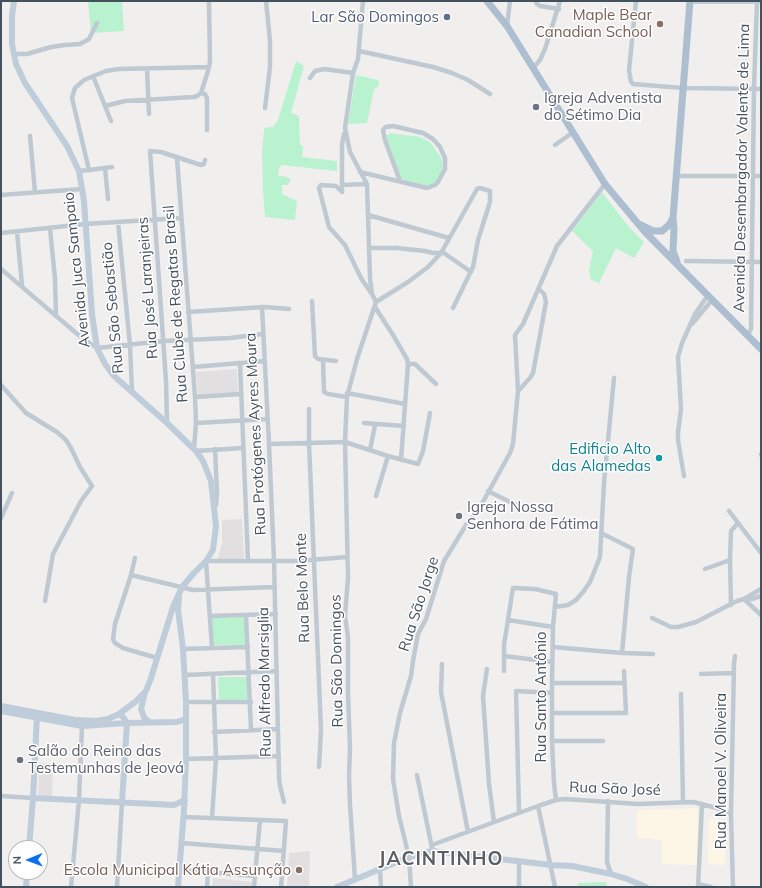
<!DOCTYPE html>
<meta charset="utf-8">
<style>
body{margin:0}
#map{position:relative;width:762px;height:888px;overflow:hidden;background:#f1eeee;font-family:Mulish,sans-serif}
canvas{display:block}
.frame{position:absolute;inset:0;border:2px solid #45525d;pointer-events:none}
.north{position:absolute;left:8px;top:840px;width:40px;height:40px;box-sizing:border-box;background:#fff;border:1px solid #b5babe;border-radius:50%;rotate:269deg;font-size:11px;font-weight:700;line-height:16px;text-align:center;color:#45525d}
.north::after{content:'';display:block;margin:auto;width:14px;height:18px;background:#0b6fef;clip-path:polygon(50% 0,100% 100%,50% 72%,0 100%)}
</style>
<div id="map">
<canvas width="762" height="888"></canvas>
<div class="frame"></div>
<div class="north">N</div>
</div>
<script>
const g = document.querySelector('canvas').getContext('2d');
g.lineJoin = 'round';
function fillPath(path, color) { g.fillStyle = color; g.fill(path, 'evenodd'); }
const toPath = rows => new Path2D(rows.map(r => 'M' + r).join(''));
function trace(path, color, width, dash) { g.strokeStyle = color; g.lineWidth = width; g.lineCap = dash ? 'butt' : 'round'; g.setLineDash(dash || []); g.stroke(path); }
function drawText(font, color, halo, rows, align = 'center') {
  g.font = font + ' Mulish,sans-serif'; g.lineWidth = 3; g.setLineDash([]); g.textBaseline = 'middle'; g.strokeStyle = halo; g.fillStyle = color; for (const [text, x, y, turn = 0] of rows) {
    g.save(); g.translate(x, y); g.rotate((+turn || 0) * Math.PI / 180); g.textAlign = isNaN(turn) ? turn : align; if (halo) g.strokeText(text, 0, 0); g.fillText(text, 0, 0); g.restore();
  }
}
fillPath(toPath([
 [698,808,697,865,662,864,662,840,637,838,637,810],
 [709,818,727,820,725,865,708,864]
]), '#fdf6e6');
fillPath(toPath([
 [237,369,238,393,198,395,196,372],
 [242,519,244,557,242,559,220,560,218,558,222,543,222,520],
 [39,763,53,763,52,796,38,796],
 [310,851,309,887,287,887,289,853],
 [213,878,252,882,252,887,212,887]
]), '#e2dfe0');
fillPath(toPath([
 [88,1,122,1,124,31,91,33],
 [296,61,304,66,291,113,299,116,300,145,303,146,302,157,337,161,337,171,282,165,279,168,278,176,284,176,291,179,288,185,282,185,282,194,297,201,295,220,265,217,263,190,262,153,264,131,264,128,273,127,278,120],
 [356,75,378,80,379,86,374,89,367,123,348,124],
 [390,133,420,137,430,142,441,158,443,165,440,177,432,187,405,181,401,178,386,136],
 [602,192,628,226,644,242,634,258,616,248,599,283,591,280,589,271,593,251,572,231],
 [246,617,247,645,213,645,212,618],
 [218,677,247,677,248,701,219,701],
 [606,882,607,887,578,887,578,883]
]), '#b9f2cf');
trace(toPath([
 [363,1,358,59,353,73,345,128,350,152,367,184,370,278,372,294,376,302],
 [536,1,537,4,540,6,559,9],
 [636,1,629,70,631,82,633,84,683,88,761,89],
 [507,26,510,1],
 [359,51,433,67,452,73,468,80,490,94],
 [13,54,27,54,51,47,65,45,80,44,89,39,97,23],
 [533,68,540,60,545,49,560,1],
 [147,69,149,114],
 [93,76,111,121],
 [310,78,315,71,324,69,353,73],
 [105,106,125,101,194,97,197,96,201,93],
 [265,108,270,67,270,41,266,1],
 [207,130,207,98,205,94,201,93,208,71,210,62,209,1],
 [30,136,35,192],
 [555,145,572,133],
 [177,158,195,397,196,423,194,449],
 [105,168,108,199],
 [89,170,112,167],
 [79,171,89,170,72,98,75,88,84,80,106,71,119,69,209,67],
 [360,172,427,188,435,185,438,182,445,169,445,158,440,147,433,139,423,133,393,126,386,127,383,130,385,140,400,181],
 [677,176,761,176],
 [342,185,367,184],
 [342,192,336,186,321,185,319,188,329,227,345,245,361,278,371,293],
 [342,192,342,145,344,134],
 [1,195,82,189],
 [368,215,449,238],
 [118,222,130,345,132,391],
 [50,228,55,279,56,316],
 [17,232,22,285],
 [1,233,85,224,181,218],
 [369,248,397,248,425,251,433,253,444,253,471,272],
 [686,261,761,262],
 [1,269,82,338,97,348,164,341,230,338,263,334],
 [312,301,315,356,318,359,336,361],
 [376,302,408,282,428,267,441,253,477,189,480,188,490,191,490,202,478,240,473,267,453,308],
 [262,307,269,444,274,560,279,777,280,786,284,802],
 [375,307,393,335,407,359,408,364,401,460],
 [188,312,264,307,289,309],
 [692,324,712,300],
 [748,334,751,329,754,88,757,1],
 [323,360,324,392,328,394,347,397],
 [240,363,248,561],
 [408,364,415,364,436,384],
 [193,367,265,361],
 [1,385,26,413,57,432,66,440,71,448,80,467,92,486,81,501,53,554,45,601],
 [518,391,530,378,533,373,546,302,544,294,539,289],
 [347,393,405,404],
 [195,397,241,394],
 [309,409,309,443,321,730,319,767],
 [167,423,166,381,150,151,161,152,201,165,204,164,205,160],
 [196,423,268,419],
 [364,423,404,426],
 [269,444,345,442,388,456,418,464,423,451,430,413],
 [215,449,217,492,216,505],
 [370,450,375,425],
 [196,451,243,448],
 [761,454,761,455],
 [684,476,678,440,678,432,681,409,678,357,682,343,695,314,708,295],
 [488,491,522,508],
 [376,496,388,456],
 [729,511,761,553],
 [1,518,12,493],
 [601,533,633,549,629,577,622,653],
 [135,558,131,575,115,624,113,639,115,643,123,648,157,658],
 [705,569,730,560],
 [131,575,193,590,275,587],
 [744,599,761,615],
 [744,599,752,599,761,596],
 [731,605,730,560,731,531,738,523],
 [555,607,568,605,576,600,583,592,590,582,600,557,604,483,614,378],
 [210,616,276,614],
 [246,616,251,730],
 [652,618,671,627,678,627,696,622,737,601,744,599,761,589],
 [508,620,553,627],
 [553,647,622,653,653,654],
 [212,648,206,561,297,561,347,557],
 [183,649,248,647],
 [504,656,552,662],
 [442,664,441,692,468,832],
 [487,669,483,696,489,784,494,822],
 [504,671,504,645,513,588,535,589,556,594,553,627,552,683,552,741,554,783,556,800],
 [701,674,733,673],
 [185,675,277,671],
 [552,683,624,683],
 [681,694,683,802],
 [186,702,251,702],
 [552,713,626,713,624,671],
 [214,732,278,729],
 [552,741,603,741],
 [186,759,279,756],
 [417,775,432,848],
 [1,796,33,798],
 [608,801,607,862,611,874],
 [538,806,555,887],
 [519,813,516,691,552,693],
 [184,817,286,821,281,887],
 [212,818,216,758,213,674],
 [181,843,284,851],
 [432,845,538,806,556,800,565,799,638,804,693,802,713,807,731,814],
 [380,869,381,887],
 [179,870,255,876],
 [355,879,350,805,349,776,350,748,348,694,348,637,345,616,348,578,345,442,347,397,357,359,376,302],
 [698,884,711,887],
 [71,887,79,800,82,726],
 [117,887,122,802],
 [207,887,208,872],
 [254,887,260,820],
 [411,887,409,857,399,816,393,779,394,743,400,713,411,676,413,661,418,634,426,619,444,561,466,525,479,509,510,453,513,444,518,391,515,335,523,324,557,246,605,184],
 [519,887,519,861],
 [698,887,702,804],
 [733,887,731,814,734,664,735,656]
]), '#bec9d2', 4.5);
trace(toPath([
 [693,1,761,1],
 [145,692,141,709,144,717,149,722],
 [1,706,75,720,96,721,108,719,119,714,135,702,146,691,151,678,173,607,182,587,194,573,206,561,213,550,216,526,211,481,203,461,196,451,167,423,114,376,105,364,97,348,92,314,84,201,79,171,67,146,25,83,16,64,12,44,12,16,14,1],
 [1,711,82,726,127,723,177,722,186,719],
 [119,714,123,717,127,723,122,802],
 [33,798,174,805,185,800],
 [29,848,33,798,37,715],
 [26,887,27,872],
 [178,887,184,810,186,759,186,702,183,649,178,609,179,597],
 [337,887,409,857,432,851,551,865,572,866,611,874,627,879,646,887]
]), '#bfccd9', 6);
trace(toPath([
 [487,1,507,26,605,184,645,232,761,349],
 [641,225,653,231,662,231,669,225,673,218],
 [677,262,673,251,674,229,673,218,690,1]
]), '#acbed0', 7);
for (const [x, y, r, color] of [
 [447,17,4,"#5c6f8a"],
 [660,24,4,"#8d6e63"],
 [536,107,4,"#6b7280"],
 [659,458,4,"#0f9aa8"],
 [459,516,4,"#6b7280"],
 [20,760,4,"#6b7280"],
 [299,870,4,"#8d6e63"]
]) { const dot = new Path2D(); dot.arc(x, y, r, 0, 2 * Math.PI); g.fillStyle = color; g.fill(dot); trace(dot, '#fff', 1.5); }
drawText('15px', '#785e54', '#fff', [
 ["Maple Bear",652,15],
 ["Canadian School",652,32],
 ["Escola Municipal Kátia Assunção",291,870]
], 'right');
drawText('15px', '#4e5e75', '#fff', [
 ["Lar São Domingos",439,17]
], 'right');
drawText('15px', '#5b616d', '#fff', [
 ["Igreja Adventista",544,98],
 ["do Sétimo Dia",544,115],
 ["Igreja Nossa",467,507],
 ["Senhora de Fátima",467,524],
 ["Salão do Reino das",28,751],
 ["Testemunhas de Jeová",28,768]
], 'left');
drawText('15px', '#45525d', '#fff', [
 ["Avenida Desembargador Valente de Lima",742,168,-89],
 ["Avenida Juca Sampaio",77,270,-96],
 ["Rua José Laranjeiras",148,288,-94],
 ["Rua Clube de Regatas Brasil",176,304,-94],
 ["Rua São Sebastião",113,308,-95],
 ["Rua Protógenes Ayres Moura",256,434,-93],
 ["Rua Belo Monte",303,588,-92],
 ["Rua São Jorge",419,604,-72],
 ["Rua São Domingos",337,661,-91],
 ["Rua Alfredo Marsiglia",265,682,-91],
 ["Rua Santo Antônio",541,697,-90],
 ["Rua Manoel V. Oliveira",721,771,-90],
 ["Rua São José",615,789,2]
]);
drawText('15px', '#0d838f', '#fff', [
 ["Edificio Alto",651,449],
 ["das Alamedas",651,466]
], 'right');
g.letterSpacing = '1px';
drawText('bold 19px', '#5a5f64', '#fff', [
 ["JACINTINHO",441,859]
]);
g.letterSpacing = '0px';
</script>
